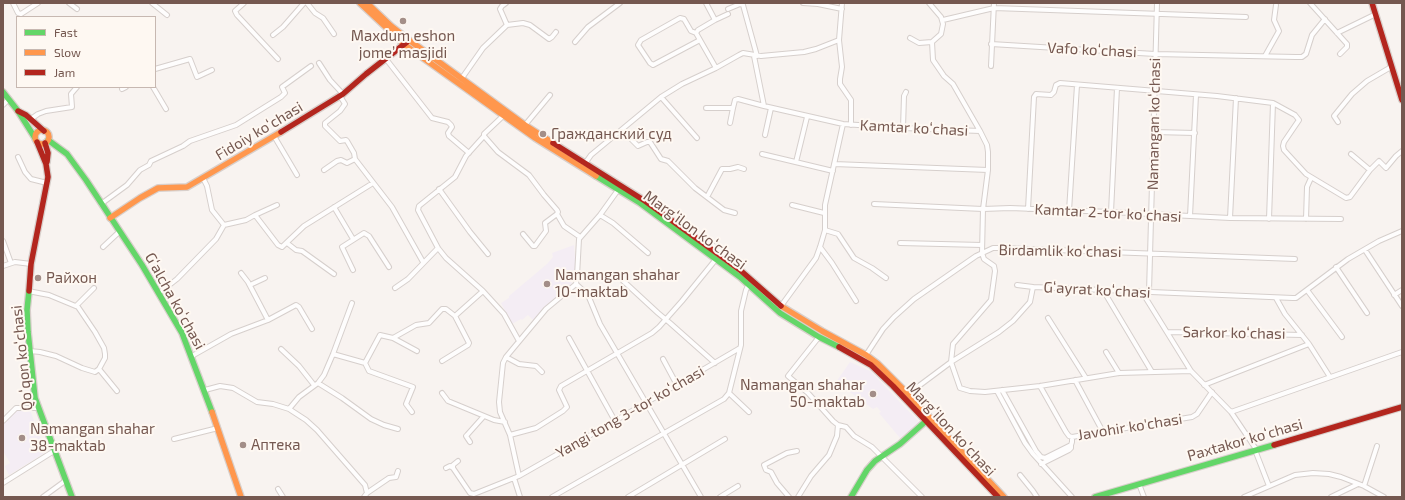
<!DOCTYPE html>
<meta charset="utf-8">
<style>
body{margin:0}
#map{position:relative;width:1405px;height:500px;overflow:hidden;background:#f8f3f0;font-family:"Exo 2",sans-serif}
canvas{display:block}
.frame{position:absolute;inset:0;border:4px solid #755850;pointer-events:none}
.legend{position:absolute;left:16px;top:16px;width:140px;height:72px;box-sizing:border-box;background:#fef8f2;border:1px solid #c7b8b1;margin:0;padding:5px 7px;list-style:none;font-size:12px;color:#755850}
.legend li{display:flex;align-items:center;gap:8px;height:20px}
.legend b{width:20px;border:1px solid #c7b8b1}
</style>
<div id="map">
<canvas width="1405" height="500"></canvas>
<div class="frame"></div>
<ul class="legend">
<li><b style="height:5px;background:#63d668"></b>Fast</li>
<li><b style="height:5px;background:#ff974d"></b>Slow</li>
<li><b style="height:5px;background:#b3261e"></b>Jam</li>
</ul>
</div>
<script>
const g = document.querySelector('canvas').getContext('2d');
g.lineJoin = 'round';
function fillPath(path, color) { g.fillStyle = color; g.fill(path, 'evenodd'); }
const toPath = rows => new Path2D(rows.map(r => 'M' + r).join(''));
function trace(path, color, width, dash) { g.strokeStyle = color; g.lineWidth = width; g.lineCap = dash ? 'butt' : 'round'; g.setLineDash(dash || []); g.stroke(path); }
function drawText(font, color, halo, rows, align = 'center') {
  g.font = font + ' "Exo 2",sans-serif'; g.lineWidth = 4; g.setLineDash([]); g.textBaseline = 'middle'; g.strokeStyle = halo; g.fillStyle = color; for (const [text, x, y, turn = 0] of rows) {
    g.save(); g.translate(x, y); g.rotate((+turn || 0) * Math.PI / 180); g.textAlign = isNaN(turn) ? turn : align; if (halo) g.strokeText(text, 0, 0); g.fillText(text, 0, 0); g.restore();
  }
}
fillPath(toPath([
 [574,245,576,273,574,274,575,277,572,279,573,281,571,283,573,286,534,321,528,315,522,320,521,319,512,324,501,303,509,298,509,296,547,264,553,257,552,253],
 [850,362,870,371,920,423,900,438,879,413,881,412,877,407,873,409,836,382],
 [18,409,30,410,46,452,9,475,5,467,5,466,10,463,3,451,3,425]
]), '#f4edf4');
const street = toPath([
 [13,3,18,13,21,14,38,3],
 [69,3,77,9],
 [152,3,167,15],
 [244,3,235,11,237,15,278,59],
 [307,3,315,13,323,18,334,34],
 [706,3,715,20,698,30,696,33,716,68],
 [803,3,818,4,842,9],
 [929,3,941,17,943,24,941,34,932,42,933,60,944,76,953,84,980,131],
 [1310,3,1347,44,1347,47,1340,54],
 [728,9,740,4,743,5,757,56],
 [715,20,728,14],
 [943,20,994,8,1246,17],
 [507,25,523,23,530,25,549,39,552,37,556,32],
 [696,33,691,31,684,19,680,18,641,40,638,45,650,63,653,65,700,40],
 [1337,33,1376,14],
 [273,35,283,27,304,3],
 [910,38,919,43,932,42],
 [839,40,842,67,840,79,840,84,851,100,851,125],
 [575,42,588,27,620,3],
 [991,44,1155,54,1296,57,1302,57,1306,54,1312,35,1325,19],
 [754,56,764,106,843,124,903,128,980,131,987,145,988,152,988,170,983,209,982,253,984,259,994,266,995,271,991,300,953,344,951,362,960,388,970,391,985,392,1040,386,1119,373,1191,371],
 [1265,56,1279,31,1274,20,1276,5],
 [386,59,432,118,448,122,451,125,452,127,448,133,449,136,469,153],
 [319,63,330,80,343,94],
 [991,66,994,3],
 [155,69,190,59,197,77,212,70],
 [462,78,483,48,507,25,500,9,502,6,506,3],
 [153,87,166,109],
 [122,89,126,87],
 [340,96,345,104,340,111,325,123,325,126,340,141,346,140,347,141,354,153,355,159,392,207,423,262],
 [661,97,697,138],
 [3,105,9,99],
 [706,108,733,108,735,100,738,99,764,106],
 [503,116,484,134,484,136,466,156,455,177,419,206,418,210,438,248,446,258,483,291,504,314,519,341],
 [31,119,38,114,46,111,72,107,71,94,77,87],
 [1338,122,1334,116,1352,94,1367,81,1391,67],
 [730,123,733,108],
 [525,125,550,95],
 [903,128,904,96,906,92],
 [622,130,638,146,647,142,650,142,661,159,668,161,695,188,724,210,735,213],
 [1154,132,1195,133],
 [765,135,771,108],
 [274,136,297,175],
 [484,136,498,152,529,175,544,195,557,210,558,212,557,214,564,226,580,237],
 [762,154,833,171],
 [18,157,25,172,31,179,47,183],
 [796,162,807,117],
 [834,164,988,170],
 [584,165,591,155,661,97,682,84,716,68,739,55,743,53,761,56,804,52,816,49,839,40,842,3],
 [324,170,337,161,341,160,347,163,355,159],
 [1370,170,1379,161,1386,168,1396,156,1402,151],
 [439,189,470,232,488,254],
 [707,197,722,169,730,169,738,167,744,169],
 [101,204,127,185,140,170,149,165,151,161,183,146,190,141,236,125,281,97,285,93,282,87,311,66],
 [874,204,983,209,1010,208,1111,212,1230,218,1341,219],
 [792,205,824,213],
 [334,207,353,239],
 [1028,209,1034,97,1036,94,1051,95,1054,92,1056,85,1060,83,1217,96,1273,103,1295,115,1299,120,1284,142,1283,146,1284,150,1306,174,1346,198,1350,197,1370,170,1351,154],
 [1069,211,1077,85],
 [1111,212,1117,88],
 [255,215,277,205],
 [600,215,613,223,648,253],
 [1190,216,1196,95],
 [1230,218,1236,98],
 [1269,219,1273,103],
 [1306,219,1307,187,1311,178],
 [224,225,246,220,255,215,278,245,282,247,304,226,373,183],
 [825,230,838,234,854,258,872,268,886,278],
 [523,234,533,246,535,246,546,231,545,223,557,214],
 [3,241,11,263],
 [287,243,296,250,302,251,334,274],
 [900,243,982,245],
 [103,247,119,232],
 [820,247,832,263,856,301],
 [1365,250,1402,306],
 [3,266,15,262,31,264],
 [1336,267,1367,313],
 [353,270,342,247,364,233,369,236,389,267],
 [241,273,248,282,268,320],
 [619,277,658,313,670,323,715,363],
 [576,284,588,295,600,324,617,353,701,497],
 [250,285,265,278],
 [1017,285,1033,287],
 [395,288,408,279,438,248],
 [1103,290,1152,372],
 [1307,290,1342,337],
 [28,291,49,295,78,307,95,332,104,348,105,354,105,358,99,369,95,372,82,368,56,356,40,352,30,351],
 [1142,292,1191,371,1231,412,1256,449],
 [1149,292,1157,3],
 [159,293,177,279,216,239,224,225,212,210,207,186,203,178],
 [1394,295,1402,290],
 [1276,298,1285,314,1309,344,1330,377],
 [76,306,94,288],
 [781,306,816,258,820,247,825,230,825,205,843,124],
 [1048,318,1086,378],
 [1167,332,1302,335],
 [819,337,788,376,808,393,833,421,838,425],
 [393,338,416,325,429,323,442,309,446,309,455,316,483,291],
 [569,338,615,421],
 [281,349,299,366,314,385],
 [1106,352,1119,373],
 [333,354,365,363,380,335,393,338,417,351],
 [866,355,883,329,894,317,914,299,976,256,993,248,1002,248,1295,259],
 [192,356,231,334,268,320,296,305,299,307,312,329],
 [506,357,519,364,536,366,542,372],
 [663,359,677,385],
 [442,361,468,345,469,343,455,316],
 [365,363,369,371,413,387,406,404,412,412],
 [99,369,117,391],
 [1075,380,1103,432],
 [318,383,342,398,371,419,384,425,398,429],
 [1204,385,1309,344],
 [1040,386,1066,432,1069,436,1072,437,1192,417,1197,414,1212,392],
 [205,390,220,386,233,388,257,402,273,404,289,409,306,420,317,430,365,485,367,493,364,497],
 [1002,390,1036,451,1041,457,1045,458,1071,445,1072,442,1072,437],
 [997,391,1025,443,1033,454,1072,497],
 [442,393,448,401,494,420,505,422],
 [729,393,749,412],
 [908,394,951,362,999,332,1013,321,1030,302,1033,287,1293,298,1296,298,1348,259,1379,241,1402,231],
 [289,409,299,397,318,383,324,375,333,354,352,303],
 [1231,412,1402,352],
 [3,421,16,408,38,408],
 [838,425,846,427,854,436,872,447,922,497],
 [510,435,536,428,563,411,567,407,559,390,561,386,652,333,659,327,682,301,721,253,719,250,705,240,702,243],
 [174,439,218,428],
 [470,442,466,436,467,435,484,416],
 [1255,450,1269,486],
 [1041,464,1069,450,1071,448,1071,445],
 [446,468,450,466,453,468,470,493,474,494,519,476,570,447,740,348],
 [453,468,453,465,458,461],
 [1020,475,1033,491,1037,497],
 [519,476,510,435,500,412,499,402,503,363,506,357,546,309,576,284,577,276,579,239,600,215,618,190],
 [514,478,520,497],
 [3,483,54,451],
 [1139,484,1144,497],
 [1364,486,1377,446],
 [278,489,283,497],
 [367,493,389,478,396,477,398,471],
 [43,497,65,481],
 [552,497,724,399,729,393,741,345,741,311,746,290,749,284],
 [628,497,725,439],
 [720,497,738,486],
 [789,497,777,483,771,472,766,470,764,465,787,453,797,451],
 [798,497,811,476,829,455,837,436,838,425],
 [1244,497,1295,475,1313,473,1329,474,1341,477,1364,486,1384,497],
 [1331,497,1358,484]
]);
const fast = toPath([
 [3,92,18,111,35,138],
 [48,140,67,154,86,180,142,265,182,333,212,412],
 [596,176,640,203,740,277,780,313,819,337,839,347],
 [29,291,27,310,28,332,35,398,72,497],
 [851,497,867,470,875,461,900,444,926,421],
 [1095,497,1274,445]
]);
const slow = toPath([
 [360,3,405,45,535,138,596,176],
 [367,3,391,26,409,40,525,125,553,143],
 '35 137a7 7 0 1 1 14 0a7 7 0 1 1-14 0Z',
 [110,218,140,198,158,188,187,187,281,132],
 [781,306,822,331,866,355,878,364,908,394,1004,497],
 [212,412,241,497]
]);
const jam = toPath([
 [1372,3,1402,100],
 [18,111,26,115,44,131],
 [281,132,343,94,366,74,407,42],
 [45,143,48,153,47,162],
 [553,143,645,201,740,270,781,306],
 [29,291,31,264,48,177,46,164,37,142],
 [839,347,871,365,893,386,998,497],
 [1274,445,1402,407]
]);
trace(street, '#d6cfcc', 6);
trace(fast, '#d8cfcb', 8);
trace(slow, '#d8cfcb', 8);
trace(jam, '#d8cfcb', 8);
trace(street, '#fefdfd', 4);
trace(fast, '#63d668', 5.5);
trace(slow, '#ff974d', 5.5);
trace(jam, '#b3261e', 5.5);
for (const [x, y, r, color] of [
 [403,21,4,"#a38e88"],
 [543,134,4,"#a38e88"],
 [38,278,4,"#a38e88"],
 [547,284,4,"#a38e88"],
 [873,394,4,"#a38e88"],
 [22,438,4,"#a38e88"],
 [243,445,4,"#a38e88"]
]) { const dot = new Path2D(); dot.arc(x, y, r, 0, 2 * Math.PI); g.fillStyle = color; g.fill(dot); trace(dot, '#fef8f2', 1.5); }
drawText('15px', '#755850', '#fef8f2', [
 ["Maxdum eshon",403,36,"center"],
 ["jome’ masjidi",403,53,"center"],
 ["Гражданский суд",551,134],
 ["Namangan shahar",555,275],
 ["10-maktab",555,292],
 ["Райхон",46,278],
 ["Namangan shahar",865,385,"right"],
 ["50-maktab",865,402,"right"],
 ["Namangan shahar",30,429],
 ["38-maktab",30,446],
 ["Аптека",251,445]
], 'left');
drawText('15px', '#755850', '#fef8f2', [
 ["Vafo koʻchasi",1092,50,3],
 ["Namangan koʻchasi",1154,124,-89],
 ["Kamtar koʻchasi",914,128,3],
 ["Fidoiy koʻchasi",259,131,-31],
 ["Kamtar 2-tor koʻchasi",1108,213,3],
 ["Margʻilon koʻchasi",695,230,36],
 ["Birdamlik koʻchasi",1060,251,1],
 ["Gʻayrat koʻchasi",1097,290,3],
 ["Gʻalcha koʻchasi",175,301,61],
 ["Sarkor koʻchasi",1234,333,1],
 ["Qoʻqon koʻchasi",22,358,-96],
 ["Yangi tong 3-tor koʻchasi",630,412,-30],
 ["Javohir ko'chasi",1130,427,-9],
 ["Margʻilon koʻchasi",951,429,47],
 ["Paxtakor koʻchasi",1245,440,-16]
]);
</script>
